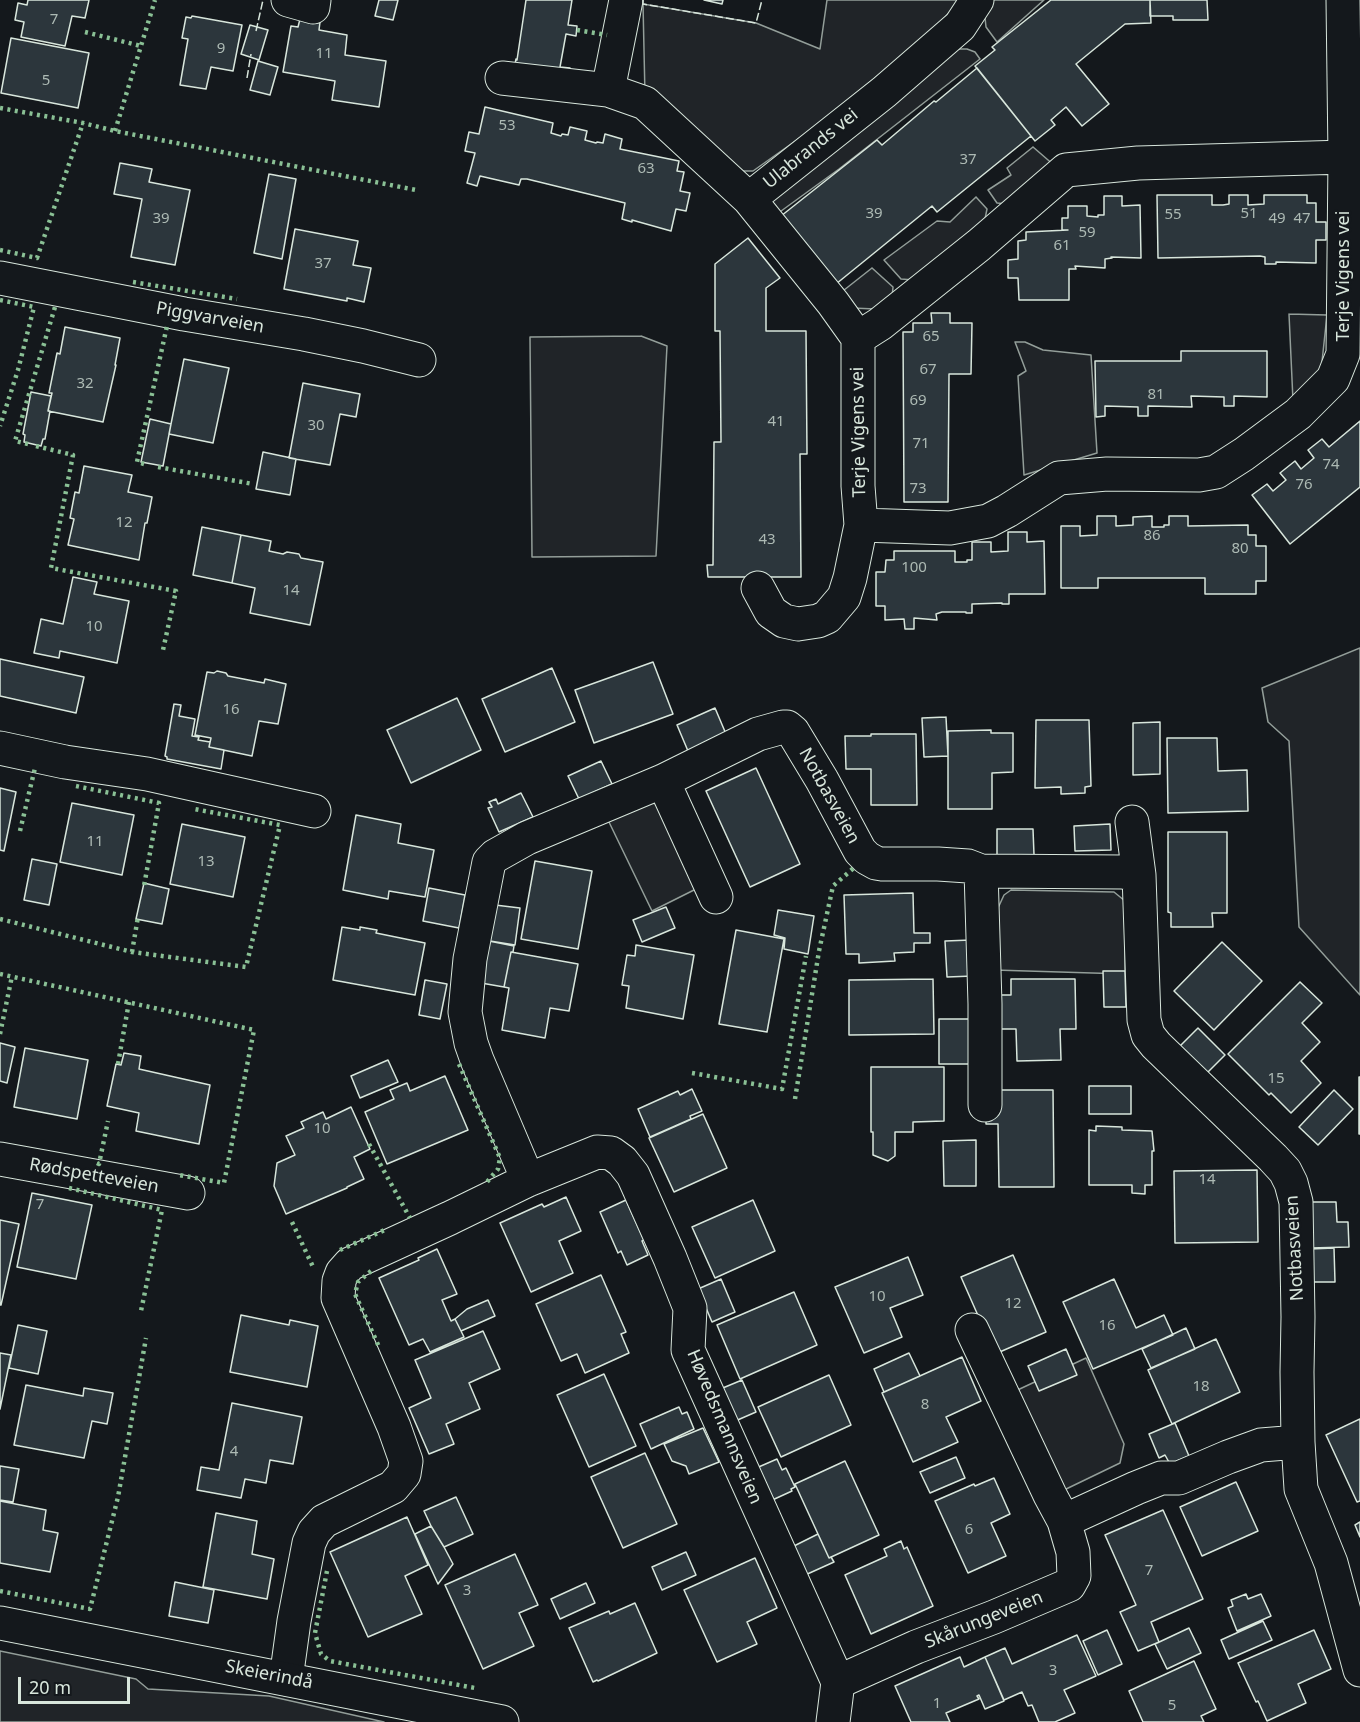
<!DOCTYPE html>
<meta charset="utf-8">
<style>
body{margin:0}
#map{position:relative;width:1360px;height:1722px;overflow:hidden;background:#14181c;font-family:"Noto Sans",sans-serif}
canvas{display:block}
.scale{position:absolute;left:18px;top:1677px;width:112px;height:27px;box-sizing:border-box;border:3px solid #d8e6dc;border-top:0;padding-left:8px;font-size:18px;line-height:21px;white-space:nowrap;color:#d8e6dc;-webkit-text-stroke:4px #14181c;paint-order:stroke}
</style>
<div id="map">
<canvas width="1360" height="1722"></canvas>
<div class="scale">20 m</div>
</div>
<script>
const g = document.querySelector('canvas').getContext('2d');
g.lineJoin = 'round';
function fillPath(path, color) { g.fillStyle = color; g.fill(path, 'evenodd'); }
const toPath = rows => new Path2D(rows.map(r => 'M' + r).join(''));
function trace(path, color, width, dash) { g.strokeStyle = color; g.lineWidth = width; g.lineCap = dash ? 'butt' : 'round'; g.setLineDash(dash || []); g.stroke(path); }
function drawText(font, color, halo, rows, align = 'center') {
  g.font = font + ' "Noto Sans",sans-serif'; g.lineWidth = 4.5; g.setLineDash([]); g.textBaseline = 'middle'; g.strokeStyle = halo; g.fillStyle = color; for (const [text, x, y, turn = 0] of rows) {
    g.save(); g.translate(x, y); g.rotate((+turn || 0) * Math.PI / 180); g.textAlign = isNaN(turn) ? turn : align; if (halo) g.strokeText(text, 0, 0); g.fillText(text, 0, 0); g.restore();
  }
}
const green = toPath([
 [827,0,960,0,933,31,808,132,753,171,743,171,732,165,645,96,643,4,756,23,820,49,827,0],
 [988,0,1044,0,997,42,986,27,984,8,988,0],
 [957,49,967,49,975,52,980,59,839,169,777,214,772,206,772,199,957,49],
 [1033,147,1055,166,1007,204,997,203,988,190,1011,175,1007,168,1033,147],
 [976,197,987,209,984,224,914,280,901,279,884,260,937,221,950,222,976,197],
 [872,268,893,287,892,298,875,309,852,308,839,294,872,268],
 [1289,314,1327,315,1321,371,1293,401,1289,314],
 [641,336,667,346,656,556,532,557,530,337,641,336],
 [1015,342,1025,342,1043,350,1091,355,1097,453,1024,475,1018,376,1026,371,1015,342],
 [1360,648,1360,995,1299,927,1289,741,1268,722,1262,688,1360,648],
 [641,802,660,804,700,887,652,911,608,820,641,802],
 [1011,890,1114,892,1125,901,1125,974,994,970,998,908,1004,895,1011,890],
 [1086,1358,1124,1444,1120,1463,1062,1491,1009,1394,1086,1358],
 [0,1651,136,1679,148,1689,269,1696,384,1722,0,1722,0,1651]
]);
fillPath(green, '#202428');
trace(green, '#939e99', 1.5);
const building = toPath([
 [28,0,89,0,85,18,72,16,65,46,21,37,24,22,15,20,18,3,27,5,28,0],
 [379,0,398,0,393,20,375,16,379,0],
 [526,0,572,0,568,25,577,26,576,36,566,34,560,67,570,68,568,78,514,69,516,59,517,60,526,0],
 [704,0,723,0,722,4,704,0],
 [1051,0,1150,0,1151,23,1125,24,1076,64,1109,104,1082,126,1066,107,1051,120,1055,125,1035,141,975,66,995,50,992,47,1051,0],
 [1150,0,1207,0,1208,20,1173,20,1173,16,1150,16,1150,0],
 [192,16,242,25,233,71,211,67,206,89,180,85,188,39,182,38,186,17,191,18,192,16],
 [300,19,320,22,319,30,347,35,345,55,386,61,379,107,332,100,335,81,283,72,291,26,298,27,300,19],
 [250,25,268,30,259,60,241,54,250,25],
 [11,38,89,53,78,108,1,93,11,38],
 [258,61,278,67,270,95,250,90,258,61],
 [977,68,1031,136,937,212,932,206,836,284,781,216,877,140,882,145,934,101,936,102,977,68],
 [485,107,553,123,551,133,561,136,562,134,568,135,570,127,587,131,585,140,596,143,597,142,603,143,605,134,622,139,620,149,679,161,677,171,684,172,680,191,690,193,686,211,676,209,671,231,632,220,632,222,622,219,625,203,527,179,521,179,519,185,480,176,477,186,467,183,475,153,465,151,469,132,479,134,485,107],
 [120,163,152,169,149,182,190,190,175,265,131,257,142,199,114,194,120,163],
 [269,174,296,179,282,259,254,253,269,174],
 [1157,195,1212,195,1212,205,1223,205,1229,204,1229,195,1248,195,1248,205,1264,204,1264,195,1307,195,1307,203,1316,203,1316,222,1326,222,1326,240,1316,240,1316,263,1276,262,1276,264,1265,264,1265,257,1260,256,1158,258,1157,195],
 [1104,196,1122,196,1122,206,1140,205,1141,258,1111,257,1112,258,1105,259,1105,268,1075,266,1076,269,1069,269,1069,300,1019,300,1018,278,1008,278,1008,260,1018,259,1018,241,1026,240,1026,232,1068,230,1062,230,1062,218,1068,218,1068,206,1087,206,1087,216,1098,217,1098,215,1104,215,1104,196],
 [295,229,358,241,353,265,371,268,364,302,347,298,347,301,284,289,295,229],
 [748,238,780,278,766,288,766,331,806,331,807,454,800,454,801,577,708,577,707,565,713,565,714,442,721,442,720,331,715,331,715,264,748,238],
 [931,313,950,313,950,323,972,323,971,374,949,374,948,502,904,502,903,332,913,332,913,323,932,323,931,313],
 [65,327,120,338,115,365,116,365,103,422,48,411,52,393,49,393,57,353,60,354,65,327],
 [1181,351,1267,351,1267,397,1234,396,1234,406,1224,406,1224,397,1191,396,1192,407,1148,406,1148,416,1138,416,1138,407,1105,406,1105,416,1096,417,1095,361,1181,361,1181,351],
 [184,359,229,368,213,443,169,434,184,359],
 [303,383,360,394,356,417,340,414,330,465,289,458,303,383],
 [31,392,51,396,48,411,50,411,45,439,43,439,41,446,24,442,25,435,23,434,31,392],
 [150,419,171,424,163,466,141,462,150,419],
 [1360,421,1360,487,1290,544,1252,495,1267,484,1273,491,1286,480,1280,473,1295,461,1301,469,1314,458,1308,450,1322,439,1329,447,1360,421],
 [263,452,296,459,290,495,256,489,263,452],
 [84,466,132,475,128,492,152,497,147,523,145,523,139,560,68,545,74,519,70,518,75,492,79,493,84,466],
 [1097,516,1116,516,1116,526,1133,525,1133,517,1152,516,1152,527,1164,527,1164,525,1169,525,1169,516,1188,516,1188,526,1248,525,1248,535,1256,535,1256,546,1266,546,1266,581,1256,581,1256,594,1205,594,1205,578,1098,578,1098,588,1061,588,1061,526,1080,526,1080,536,1097,535,1097,516],
 [202,527,241,535,232,583,193,575,202,527],
 [1008,532,1027,532,1027,542,1044,541,1045,594,1009,594,1009,604,1002,604,1002,603,972,604,972,613,966,613,966,612,942,612,936,614,937,620,914,618,914,629,905,629,904,619,885,620,885,606,876,606,876,572,885,572,886,560,894,560,894,551,955,551,955,562,967,562,967,560,972,560,972,542,991,542,991,552,1008,551,1008,532],
 [241,535,271,541,269,551,283,554,287,552,299,554,301,558,323,562,310,625,250,613,255,588,232,583,241,535],
 [73,577,97,582,94,594,129,601,117,663,60,651,59,658,34,653,41,619,63,624,73,577],
 [0,659,84,677,76,713,0,696,0,659],
 [653,662,673,714,594,743,575,690,653,662],
 [552,668,575,722,505,752,482,699,552,668],
 [217,671,226,673,228,676,264,683,265,679,286,684,278,724,259,721,252,756,209,747,211,738,195,735,207,672,214,673,217,671],
 [457,698,481,750,411,783,387,730,457,698],
 [174,704,181,705,179,716,195,719,192,736,199,737,198,740,210,742,209,747,224,750,221,769,167,759,167,757,165,756,174,704],
 [715,708,726,734,688,751,677,725,715,708],
 [946,717,948,756,924,757,922,718,946,717],
 [1036,720,1089,720,1091,786,1085,787,1085,793,1061,794,1061,787,1035,788,1036,720],
 [1160,722,1160,774,1133,775,1133,723,1160,722],
 [991,730,991,733,1013,733,1013,772,992,773,992,809,948,809,948,731,991,730],
 [871,734,916,734,917,805,871,805,871,769,846,769,845,736,871,736,871,734],
 [1167,738,1217,738,1218,771,1247,770,1248,811,1168,813,1167,738],
 [601,761,612,784,579,799,568,776,601,761],
 [756,768,800,864,750,887,706,791,756,768],
 [0,788,16,792,4,851,0,850,0,788],
 [521,793,533,817,499,832,488,808,492,807,489,802,496,799,498,804,521,793],
 [72,803,134,815,122,875,60,862,72,803],
 [356,815,401,824,398,843,434,850,425,897,389,891,388,899,343,890,356,815],
 [182,824,245,837,233,897,170,884,182,824],
 [1110,824,1111,850,1075,851,1074,826,1110,824],
 [997,829,1033,829,1034,855,997,855,997,829],
 [1168,832,1227,832,1227,913,1212,913,1213,927,1171,927,1171,913,1168,912,1168,832],
 [32,859,57,864,49,905,24,900,32,859],
 [535,861,592,871,578,949,521,939,535,861],
 [144,883,169,889,162,924,136,919,144,883],
 [429,888,465,895,459,928,423,921,429,888],
 [913,893,914,933,930,933,930,943,914,943,914,952,894,953,895,961,859,963,859,954,846,954,844,895,913,893],
 [495,905,520,908,515,945,490,941,495,905],
 [666,907,675,928,642,942,633,920,666,907],
 [778,910,814,916,808,954,784,949,785,938,774,935,778,910],
 [342,927,360,930,360,927,377,930,376,933,425,943,415,995,333,980,342,927],
 [736,930,784,939,767,1032,719,1024,736,930],
 [971,940,973,976,947,977,945,941,971,940],
 [489,941,514,946,513,952,511,952,504,987,481,983,489,941],
 [1222,942,1262,981,1214,1030,1174,991,1222,942],
 [636,945,694,955,683,1019,626,1008,629,986,622,985,627,955,635,956,636,945],
 [511,952,578,964,569,1011,550,1008,545,1038,502,1030,509,988,504,987,511,952],
 [1103,971,1125,971,1126,1007,1104,1007,1103,971],
 [933,979,934,1034,849,1035,849,980,933,979],
 [1011,979,1075,979,1076,1029,1060,1029,1061,1060,1017,1061,1016,1029,1001,1029,1000,995,1011,995,1011,979],
 [425,980,447,984,440,1019,419,1015,425,980],
 [1300,982,1322,1003,1302,1023,1320,1042,1301,1061,1321,1083,1291,1113,1271,1093,1269,1095,1228,1054,1300,982],
 [939,1019,974,1019,974,1064,939,1064,939,1019],
 [1198,1028,1225,1055,1206,1074,1179,1047,1198,1028],
 [0,1043,15,1047,7,1083,0,1081,0,1043],
 [25,1048,88,1060,77,1119,14,1107,25,1048],
 [124,1053,141,1056,139,1069,210,1085,199,1144,136,1131,139,1113,107,1106,116,1064,121,1065,124,1053],
 [388,1060,398,1082,360,1098,351,1076,388,1060],
 [871,1067,944,1067,944,1121,913,1122,913,1132,895,1132,895,1156,888,1161,873,1155,873,1132,871,1132,871,1067],
 [445,1076,468,1130,387,1164,365,1112,394,1099,390,1090,407,1083,410,1091,445,1076],
 [1359,1077,1360,1077,1360,1134,1359,1134,1359,1077],
 [1089,1086,1131,1086,1131,1114,1089,1114,1089,1086],
 [692,1089,702,1111,690,1116,691,1119,650,1137,638,1109,678,1091,680,1095,692,1089],
 [998,1090,1053,1090,1054,1187,999,1187,998,1124,986,1124,986,1108,998,1090],
 [1334,1090,1353,1109,1318,1145,1299,1127,1334,1090],
 [351,1107,370,1149,354,1157,364,1179,347,1187,347,1188,286,1214,274,1186,277,1163,295,1155,286,1136,304,1128,301,1122,323,1112,326,1119,351,1107],
 [703,1114,727,1168,674,1192,649,1138,703,1114],
 [1096,1126,1122,1127,1122,1130,1152,1131,1154,1151,1152,1151,1152,1185,1145,1185,1145,1194,1132,1193,1132,1185,1089,1185,1089,1130,1096,1131,1096,1126],
 [976,1140,976,1186,944,1186,943,1141,976,1140],
 [1257,1170,1258,1242,1175,1243,1174,1171,1257,1170],
 [32,1193,92,1205,76,1279,17,1267,32,1193],
 [566,1197,581,1231,559,1241,573,1273,531,1292,500,1223,542,1204,544,1207,566,1197],
 [626,1200,644,1240,642,1241,648,1255,627,1265,621,1251,618,1253,600,1212,626,1200],
 [753,1200,775,1251,715,1278,692,1227,753,1200],
 [1309,1202,1336,1202,1337,1222,1348,1222,1349,1247,1310,1248,1309,1202],
 [0,1220,19,1224,1,1305,0,1305,0,1220],
 [1334,1248,1335,1282,1310,1282,1310,1249,1334,1248],
 [437,1249,457,1294,442,1300,451,1321,455,1319,464,1337,430,1352,423,1339,409,1345,379,1278,419,1260,418,1258,437,1249],
 [1013,1255,1046,1332,995,1354,961,1277,1013,1255],
 [908,1257,923,1295,890,1308,902,1337,864,1353,835,1287,908,1257],
 [601,1275,626,1332,621,1334,629,1353,585,1373,577,1354,561,1361,536,1304,601,1275],
 [721,1279,735,1312,712,1322,698,1289,721,1279],
 [1114,1279,1136,1328,1164,1315,1173,1335,1093,1369,1063,1302,1114,1279],
 [794,1292,817,1345,740,1379,717,1325,794,1292],
 [488,1300,495,1316,461,1331,455,1319,467,1309,488,1300],
 [241,1315,289,1325,290,1320,318,1326,307,1387,230,1372,241,1315],
 [18,1325,47,1331,38,1374,9,1368,18,1325],
 [1186,1328,1195,1349,1151,1368,1142,1349,1186,1328],
 [483,1331,500,1369,469,1383,480,1409,446,1424,454,1444,429,1454,409,1408,431,1398,415,1360,483,1331],
 [1216,1339,1240,1392,1172,1424,1148,1370,1216,1339],
 [1066,1349,1077,1375,1039,1391,1028,1366,1066,1349],
 [0,1353,11,1355,0,1409,0,1353],
 [909,1353,920,1376,884,1392,874,1369,909,1353],
 [962,1357,981,1401,946,1417,958,1442,913,1462,882,1393,962,1357],
 [604,1374,636,1446,589,1467,557,1395,604,1374],
 [829,1375,851,1425,781,1457,758,1407,829,1375],
 [742,1380,756,1412,733,1422,718,1390,742,1380],
 [26,1385,83,1396,84,1388,113,1393,107,1424,92,1421,84,1458,14,1445,26,1385],
 [232,1403,302,1417,293,1464,270,1460,266,1483,245,1479,241,1498,197,1490,201,1467,219,1470,232,1403],
 [679,1407,682,1414,687,1412,694,1429,651,1449,640,1424,679,1407],
 [1360,1419,1360,1501,1357,1502,1326,1435,1360,1419],
 [1175,1423,1189,1456,1170,1464,1165,1455,1159,1458,1149,1434,1175,1423],
 [703,1428,719,1462,689,1474,686,1466,672,1461,664,1444,703,1428],
 [645,1453,677,1524,623,1548,591,1477,645,1453],
 [956,1457,965,1478,930,1493,920,1472,956,1457],
 [777,1459,782,1470,786,1468,795,1487,791,1489,792,1491,768,1502,754,1469,777,1459],
 [845,1461,879,1535,829,1558,795,1484,845,1461],
 [0,1466,19,1469,13,1502,0,1500,0,1466],
 [994,1478,1010,1514,991,1523,1006,1556,968,1573,935,1501,974,1484,975,1486,994,1478],
 [1236,1482,1258,1531,1202,1556,1180,1507,1236,1482],
 [456,1497,473,1534,444,1547,431,1526,424,1511,456,1497],
 [0,1501,46,1510,43,1530,58,1533,50,1572,0,1563,0,1501],
 [1163,1510,1203,1599,1151,1622,1159,1642,1138,1651,1120,1612,1136,1605,1105,1535,1163,1510],
 [216,1513,257,1521,252,1554,274,1559,267,1599,203,1587,216,1513],
 [407,1517,428,1565,405,1576,422,1614,368,1637,330,1552,407,1517],
 [1360,1522,1360,1537,1355,1525,1360,1522],
 [431,1526,444,1547,453,1564,438,1584,415,1534,431,1526],
 [818,1534,829,1558,831,1557,834,1562,803,1576,790,1548,818,1534],
 [901,1541,904,1549,907,1547,933,1606,871,1634,845,1575,887,1556,884,1549,901,1541],
 [686,1552,696,1575,662,1590,652,1567,686,1552],
 [515,1554,538,1605,519,1613,534,1646,483,1669,445,1585,515,1554],
 [755,1558,777,1608,747,1622,757,1644,717,1662,684,1590,755,1558],
 [175,1582,214,1590,208,1623,169,1616,175,1582],
 [586,1583,595,1603,560,1619,551,1599,586,1583],
 [1246,1594,1248,1599,1261,1594,1271,1616,1237,1631,1228,1608,1233,1606,1231,1600,1246,1594],
 [635,1603,657,1653,598,1681,597,1680,593,1682,569,1628,609,1611,610,1614,635,1603],
 [1263,1621,1272,1640,1229,1659,1221,1640,1263,1621],
 [1189,1628,1201,1653,1167,1669,1155,1644,1189,1628],
 [1107,1630,1122,1664,1098,1675,1083,1641,1107,1630],
 [1314,1630,1331,1669,1298,1684,1306,1703,1267,1721,1258,1701,1256,1702,1238,1663,1314,1630],
 [1077,1635,1096,1676,1064,1690,1075,1713,1055,1722,1039,1722,1032,1705,1028,1706,1022,1692,1004,1700,985,1657,1005,1648,1012,1664,1077,1635],
 [960,1657,964,1667,985,1657,1004,1701,985,1709,979,1695,977,1696,979,1699,946,1713,950,1722,911,1722,895,1686,960,1657],
 [1194,1661,1216,1709,1201,1716,1204,1722,1143,1722,1129,1691,1194,1661]
]);
fillPath(building, '#2c363c');
trace(building, '#d8e6dc', 1.5);
const minor = toPath([
 [288,0,313,7,314,0],
 [626,0,608,90,645,103,749,199,833,303,858,338,858,486,861,525,950,528,988,521,1007,511,1059,478,1107,474,1199,475,1216,472,1244,454,1298,414,1333,379,1343,354,1345,157,1343,0],
 [502,78,608,90],
 [749,199,884,92,960,26,977,0],
 [0,278,184,314,304,334,363,346,419,360],
 [858,338,880,324,979,245,1066,170,1138,163,1345,157],
 [758,588,771,612,784,621,798,624,818,621,827,617,844,597,850,578,861,525],
 [0,748,65,762,147,774,314,811],
 [663,781,716,897],
 [1132,822,1139,875,1144,1020,1148,1035,1156,1045,1273,1158,1285,1171,1291,1183,1296,1202,1298,1317,1297,1372,1298,1442,1301,1489,1331,1563,1360,1670],
 [981,871,985,1004,985,1105],
 [0,1159,188,1193],
 [528,1180,477,1060,471,1043,465,1012,470,959,489,862,495,856,527,838,663,781,758,734,783,727,787,727,793,732,822,780,860,851,867,858,876,863,882,864,938,864,968,866,981,871,1123,872,1139,875],
 [972,1330,1050,1495,1064,1521],
 [286,1679,294,1621,309,1543,314,1532,324,1521,393,1487,404,1474,406,1461,394,1427,338,1298,339,1281,342,1273,350,1264,450,1218,528,1180,597,1152,611,1153,622,1161,633,1175,670,1258,690,1308,688,1350,838,1682,833,1722],
 [838,1682,916,1647,994,1617,1069,1585,1074,1576,1073,1552,1064,1521,1136,1488,1161,1478,1179,1478,1228,1457,1261,1445,1298,1442]
]);
const tertiary = toPath([
 [0,1623,502,1722]
]);
trace(minor, '#d8e6dc', 35);
trace(tertiary, '#d8e6dc', 35);
trace(minor, '#14181c', 33);
trace(tertiary, '#14181c', 33);
trace(toPath([
 [577,30,607,35],
 [85,32,141,46],
 [0,108,83,123,115,131,416,190],
 [115,131,155,0],
 [0,250,37,258,83,123],
 [133,282,237,299],
 [0,300,34,307,18,370,0,426],
 [28,444,15,441,55,307],
 [36,446,73,455,51,568,176,591,163,650],
 [144,464,137,462,167,326],
 [158,467,253,484],
 [76,786,159,803,144,886],
 [20,831,35,768],
 [0,919,132,952,246,967,280,825,194,809],
 [132,952,138,917],
 [0,974,254,1030,224,1183,179,1175],
 [0,1034,12,976],
 [118,1064,129,1002],
 [459,1064,500,1158,498,1169,487,1182],
 [692,1073,782,1089,806,956],
 [795,1099,819,951,833,886,856,866],
 [369,1144,410,1218],
 [97,1163,99,1164,108,1121],
 [69,1188,162,1210,141,1311],
 [292,1222,314,1269],
 [340,1250,387,1229],
 [371,1271,358,1282,355,1294,380,1349],
 [327,1571,315,1633,321,1654,330,1661,475,1688],
 [0,1591,90,1609,118,1497,146,1338]
]), '#8ac095', 4.5, [3, 4.5]);
trace(toPath([
 [643,0,643,4,756,23,762,0],
 [256,31,263,0],
 [247,78,251,54]
]), '#d8e6dc', 1.5, [8, 3]);
drawText('15px', '#adbab4', null, [
 ["7",54,20],
 ["9",221,49],
 ["11",324,54],
 ["5",46,81],
 ["53",507,126],
 ["37",968,160],
 ["63",646,169],
 ["39",874,214],
 ["51",1249,214],
 ["55",1173,215],
 ["39",161,219],
 ["49",1277,219],
 ["47",1302,219],
 ["59",1087,233],
 ["61",1062,246],
 ["37",323,264],
 ["65",931,337],
 ["67",928,370],
 ["32",85,384],
 ["81",1156,395],
 ["69",918,401],
 ["41",776,422],
 ["30",316,426],
 ["71",921,444],
 ["74",1331,465],
 ["76",1304,485],
 ["73",918,489],
 ["12",124,523],
 ["86",1152,536],
 ["43",767,540],
 ["80",1240,549],
 ["100",914,568],
 ["14",291,591],
 ["10",94,627],
 ["16",231,710],
 ["11",95,842],
 ["13",206,862],
 ["15",1276,1079],
 ["10",322,1129],
 ["14",1207,1180],
 ["7",40,1205],
 ["10",877,1297],
 ["12",1013,1304],
 ["16",1107,1326],
 ["18",1201,1387],
 ["8",925,1405],
 ["4",234,1452],
 ["6",969,1530],
 ["7",1149,1571],
 ["3",467,1591],
 ["3",1053,1671],
 ["1",937,1704],
 ["5",1172,1706]
]);
drawText('18px', '#d8e6dc', '#14181c', [
 ["Ulabrands vei",811,149,-39],
 ["Terje Vigens vei",1344,276,-90],
 ["Piggvarveien",210,318,10],
 ["Terje Vigens vei",859,432,-91],
 ["Notbasveien",829,796,61],
 ["Rødspetteveien",94,1176,10],
 ["Notbasveien",1295,1248,-93],
 ["Høvedsmannsveien",724,1427,67],
 ["Skårungeveien",984,1620,-22],
 ["Skeierindå",269,1675,11]
]);
</script>
